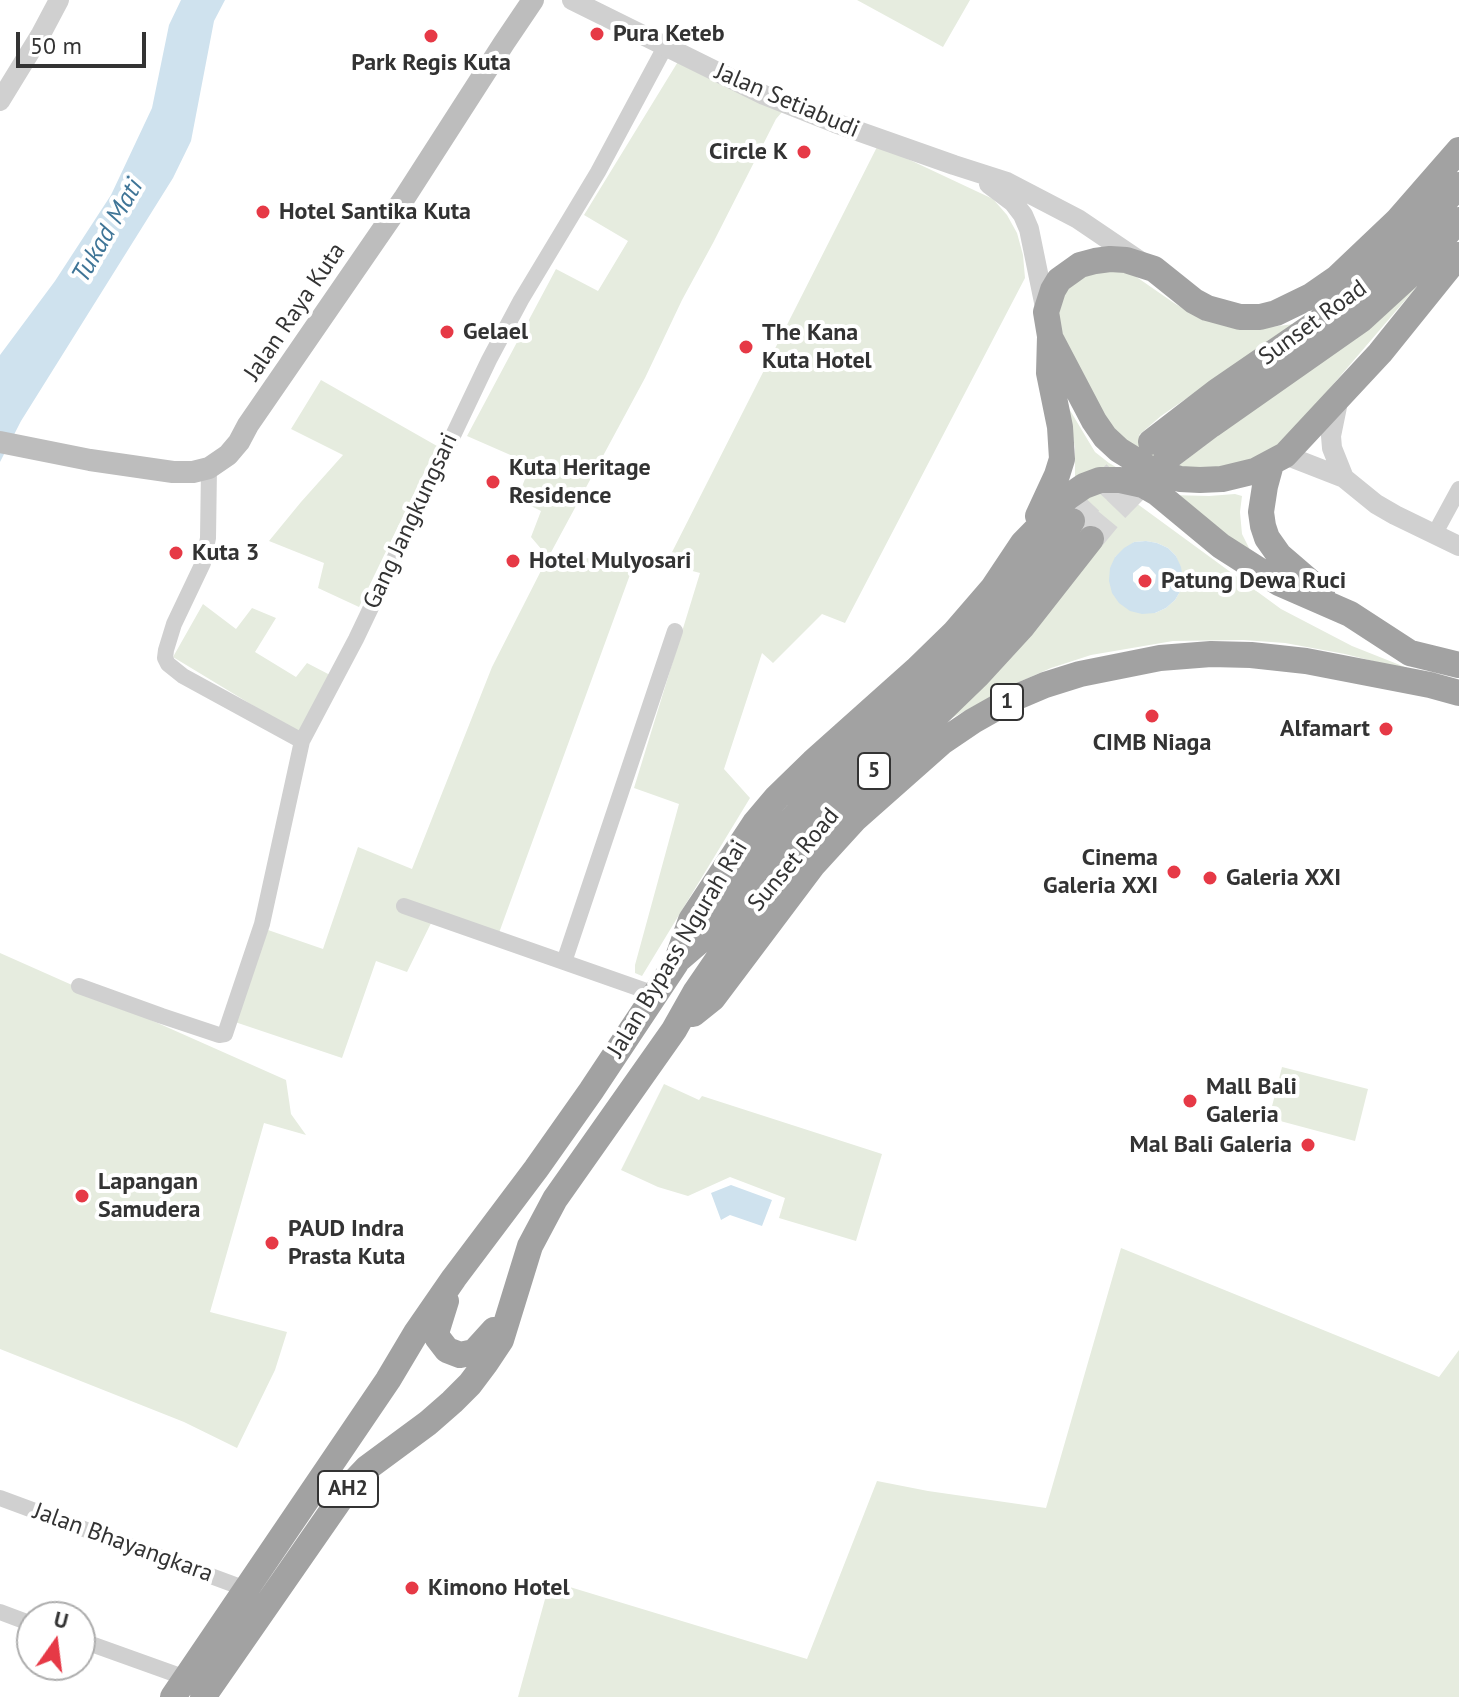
<!DOCTYPE html>
<style>
body{margin:0}
#map{position:relative;width:1459px;height:1697px;overflow:hidden;background:#fff;font-family:"PT Sans",sans-serif}
canvas{display:block}
.north{position:absolute;left:16px;top:1601px;width:80px;height:80px;box-sizing:border-box;background:#fff;border:2px solid #adadad;border-radius:50%;rotate:14deg;font-size:22px;font-weight:700;line-height:32px;text-align:center;color:#333}
.north::after{content:'';display:block;margin:auto;width:28px;height:36px;background:#e63946;clip-path:polygon(50% 0,100% 100%,50% 72%,0 100%)}
.scale{position:absolute;left:16px;top:32px;width:130px;height:36px;box-sizing:border-box;border:4px solid #333;border-top:0;padding-left:10px;font-size:24px;line-height:28px;white-space:nowrap;color:#333;-webkit-text-stroke:6px #fff;paint-order:stroke}
</style>
<div id="map">
<canvas width="1459" height="1697"></canvas>
<div class="north">U</div>
<div class="scale">50 m</div>
</div>
<script>
const g = document.querySelector('canvas').getContext('2d');
g.lineJoin = 'round';
function fillPath(path, color) { g.fillStyle = color; g.fill(path, 'evenodd'); }
const toPath = rows => new Path2D(rows.map(r => 'M' + r).join(''));
function trace(path, color, width, dash) { g.strokeStyle = color; g.lineWidth = width; g.lineCap = dash ? 'butt' : 'round'; g.setLineDash(dash || []); g.stroke(path); }
function drawText(font, color, halo, rows, align = 'center') {
  g.font = font + ' "PT Sans",sans-serif'; g.lineWidth = 8; g.setLineDash([]); g.textBaseline = 'middle'; g.strokeStyle = halo; g.fillStyle = color; for (const [text, x, y, turn = 0] of rows) {
    g.save(); g.translate(x, y); g.rotate((+turn || 0) * Math.PI / 180); g.textAlign = isNaN(turn) ? turn : align; if (halo) g.strokeText(text, 0, 0); g.fillText(text, 0, 0); g.restore();
  }
}
fillPath(toPath([
 [857,0,970,0,943,47],
 [679,60,782,112,776,119,713,243,682,300,645,378,549,556,635,561,496,941,433,919,407,972,376,961,342,1058,235,1022,268,930,323,949,358,847,412,869,492,667,548,557,531,537,541,511,517,499,531,464,467,436,556,269,598,291,628,241,584,215],
 [878,145,993,199,1007,215,1017,233,1023,255,1025,278,845,623,822,614,773,663,762,653,724,769,750,798,642,976,635,973,635,965,679,804,634,788,700,573,666,564],
 [1109,265,1125,269,1174,303,1194,315,1210,321,1233,328,1255,329,1294,324,1161,416,1139,435,1173,470,1232,424,1360,336,1431,270,1283,443,1265,458,1237,468,1212,474,1188,475,1174,473,1154,465,1117,442,1087,397,1066,358,1058,316,1057,296,1064,287,1084,273],
 [321,380,437,446,359,607,318,588,324,563,269,541,301,502,343,455,291,429],
 [1065,402,1095,452,1109,463,1135,478,1075,476,1075,447],
 [1107,492,1132,500,1281,609,1352,646,1420,673,1345,654,1285,643,1243,640,1173,641,1091,655,1051,668,1017,683,950,719,1100,543,1065,509,1091,494],
 [1146,541,1157,543,1168,548,1176,556,1183,579,1181,590,1175,600,1166,608,1155,613,1115,557,1134,542],
 [1235,494,1242,496,1240,512,1242,534,1252,554,1170,495,1209,496],
 [203,604,236,629,252,608,276,618,255,652,296,677,307,663,332,676,300,734,173,657],
 [0,953,286,1080,291,1114,306,1135,264,1123,210,1312,287,1332,275,1370,237,1448,184,1422,0,1349],
 [1282,1067,1368,1089,1355,1141,1269,1118],
 [664,1084,699,1100,702,1096,882,1154,856,1241,779,1218,785,1198,730,1177,688,1196,658,1187,621,1170],
 [1121,1248,1439,1377,1459,1350,1459,1697,518,1697,550,1581,807,1659,877,1481,928,1491,1046,1508]
]), '#e6ecdf');
fillPath(toPath([
 [181,0,225,0,214,21,191,141,173,178,21,421,0,462,0,355,55,281,111,195,152,108,169,25],
 [1146,541,1157,543,1168,548,1176,556,1181,567,1183,579,1181,590,1175,600,1166,608,1155,613,1142,614,1130,611,1119,603,1112,593,1109,581,1110,568,1115,557,1124,548,1134,542],
 [1142,566,1149,567,1156,575,1155,583,1150,589,1141,589,1133,581,1133,573],
 [731,1185,772,1200,762,1226,730,1215,721,1220,711,1193]
]), '#cfe2ee');
trace(toPath([
 [1072,521,1118,471],
 [1091,539,1115,510,1152,472]
]), '#d6d6d6', 26, [26, 13]);
trace(toPath([
 [209,468,208,538,203,563,174,624,166,650,165,658,168,664,183,676,302,741],
 [1434,535,1459,489],
 [404,906,655,994],
 [564,962,675,631],
 [79,986,162,1016,219,1035,225,1034,262,924,302,741,356,639,489,360,521,300,598,172,665,47],
 [0,1498,246,1589],
 [0,1612,32,1624],
 [80,1640,186,1678]
]), '#d0d0d0', 16);
trace(toPath([
 [572,0,764,95,835,123,954,165,1007,182,1078,219,1140,261],
 [0,101,41,34,59,0],
 [989,184,1013,202,1023,215,1029,229,1046,312],
 [1339,397,1331,436,1332,448,1344,478],
 [1285,455,1344,478,1376,504,1395,515,1459,546]
]), '#d0d0d0', 20);
trace(toPath([
 [0,442,90,460,173,472,193,472,209,468,228,455,239,442,248,425,405,197,504,43,533,0]
]), '#bdbdbd', 22);
trace(toPath([
 [1052,341,1094,421,1105,437,1119,450,1150,469,1180,479,1200,480,1222,479,1255,471,1285,455,1380,353,1459,255],
 [1151,442,1216,392,1334,311,1362,290,1407,245,1459,185],
 [1166,459,1211,425,1362,319,1410,275,1459,220],
 [1271,464,1265,486,1261,512,1263,526,1267,538,1279,555,1322,592],
 [1038,516,1057,475,1062,459,1060,427,1049,373,1050,336,1046,312,1053,290,1059,280,1080,265,1095,261,1110,259,1126,260,1154,269,1194,301,1207,308,1240,317,1260,317,1276,313,1311,296,1337,278,1397,221,1459,150],
 [678,960,700,941,722,915,773,842,802,808,874,738,961,660,1018,593,1072,521],
 [693,1014,713,998,813,865,855,819,942,742,973,721,1012,699,1045,685,1080,674,1160,658,1211,654,1251,655,1306,661,1430,685,1459,693],
 [446,1301,437,1330,437,1337,447,1350,460,1355,474,1352,494,1330],
 [173,1697,388,1380,416,1333,454,1278,536,1169,591,1091,676,963,691,920,755,823,777,797,813,762,916,670,955,632,993,588,1023,543,1068,497,1084,486,1100,480,1120,480,1143,485,1157,493,1221,546,1279,583,1350,614,1410,653,1459,665],
 [203,1697,348,1488,367,1468,428,1423,452,1402,470,1384,485,1364,501,1340,530,1246,555,1199,674,1030,696,991,746,918,791,857,863,780,916,735,977,676,1022,627,1091,539]
]), '#a2a2a2', 26);
for (const [x, y, r, color] of [
 [597,34,8,"#e63946"],
 [431,36,8,"#e63946"],
 [804,152,8,"#e63946"],
 [263,212,8,"#e63946"],
 [447,332,8,"#e63946"],
 [746,347,8,"#e63946"],
 [493,482,8,"#e63946"],
 [176,553,8,"#e63946"],
 [513,561,8,"#e63946"],
 [1145,581,8,"#e63946"],
 [1152,716,8,"#e63946"],
 [1386,729,8,"#e63946"],
 [1174,872,8,"#e63946"],
 [1210,878,8,"#e63946"],
 [1190,1101,8,"#e63946"],
 [1308,1145,8,"#e63946"],
 [82,1196,8,"#e63946"],
 [272,1243,8,"#e63946"],
 [412,1588,8,"#e63946"]
]) { const dot = new Path2D(); dot.arc(x, y, r, 0, 2 * Math.PI); g.fillStyle = color; g.fill(dot); trace(dot, '#fff', 3); }
for (const [x, y, w] of [
 [1007,702,32],
 [874,771,32],
 [348,1489,60]
]) { const box = new Path2D(); box.roundRect(x - w / 2, y - 18, w, 36, 6); g.fillStyle = '#fff'; g.fill(box); trace(box, '#333', 2); }
drawText('bold 22px', '#333', null, [
 ["1",1007,702],
 ["5",874,771],
 ["AH2",348,1489]
]);
drawText('bold 24px', '#333', '#fff', [
 ["Pura Keteb",613,34],
 ["Park Regis Kuta",431,63,"center"],
 ["Circle K",788,152,"right"],
 ["Hotel Santika Kuta",279,212],
 ["Gelael",463,332],
 ["The Kana",762,333],
 ["Kuta Hotel",762,361],
 ["Kuta Heritage",509,468],
 ["Residence",509,496],
 ["Kuta 3",192,553],
 ["Hotel Mulyosari",529,561],
 ["Patung Dewa Ruci",1161,581],
 ["Alfamart",1370,729,"right"],
 ["CIMB Niaga",1152,743,"center"],
 ["Cinema",1158,858,"right"],
 ["Galeria XXI",1158,886,"right"],
 ["Galeria XXI",1226,878],
 ["Mall Bali",1206,1087],
 ["Galeria",1206,1115],
 ["Mal Bali Galeria",1292,1145,"right"],
 ["Lapangan",98,1182],
 ["Samudera",98,1210],
 ["PAUD Indra",288,1229],
 ["Prasta Kuta",288,1257],
 ["Kimono Hotel",428,1588]
], 'left');
drawText('24px', '#333', '#fff', [
 ["Jalan Setiabudi",787,101,23],
 ["Jalan Raya Kuta",295,312,-56],
 ["Sunset Road",1313,323,-36],
 ["Gang Jangkungsari",411,521,-65],
 ["Sunset Road",794,860,-50],
 ["Jalan Bypass Ngurah Rai",678,949,-59],
 ["Jalan Bhayangkara",123,1543,20]
]);
drawText('italic 26px', '#3f7597', '#fff', [
 ["Tukad Mati",108,231,-60]
]);
</script>
